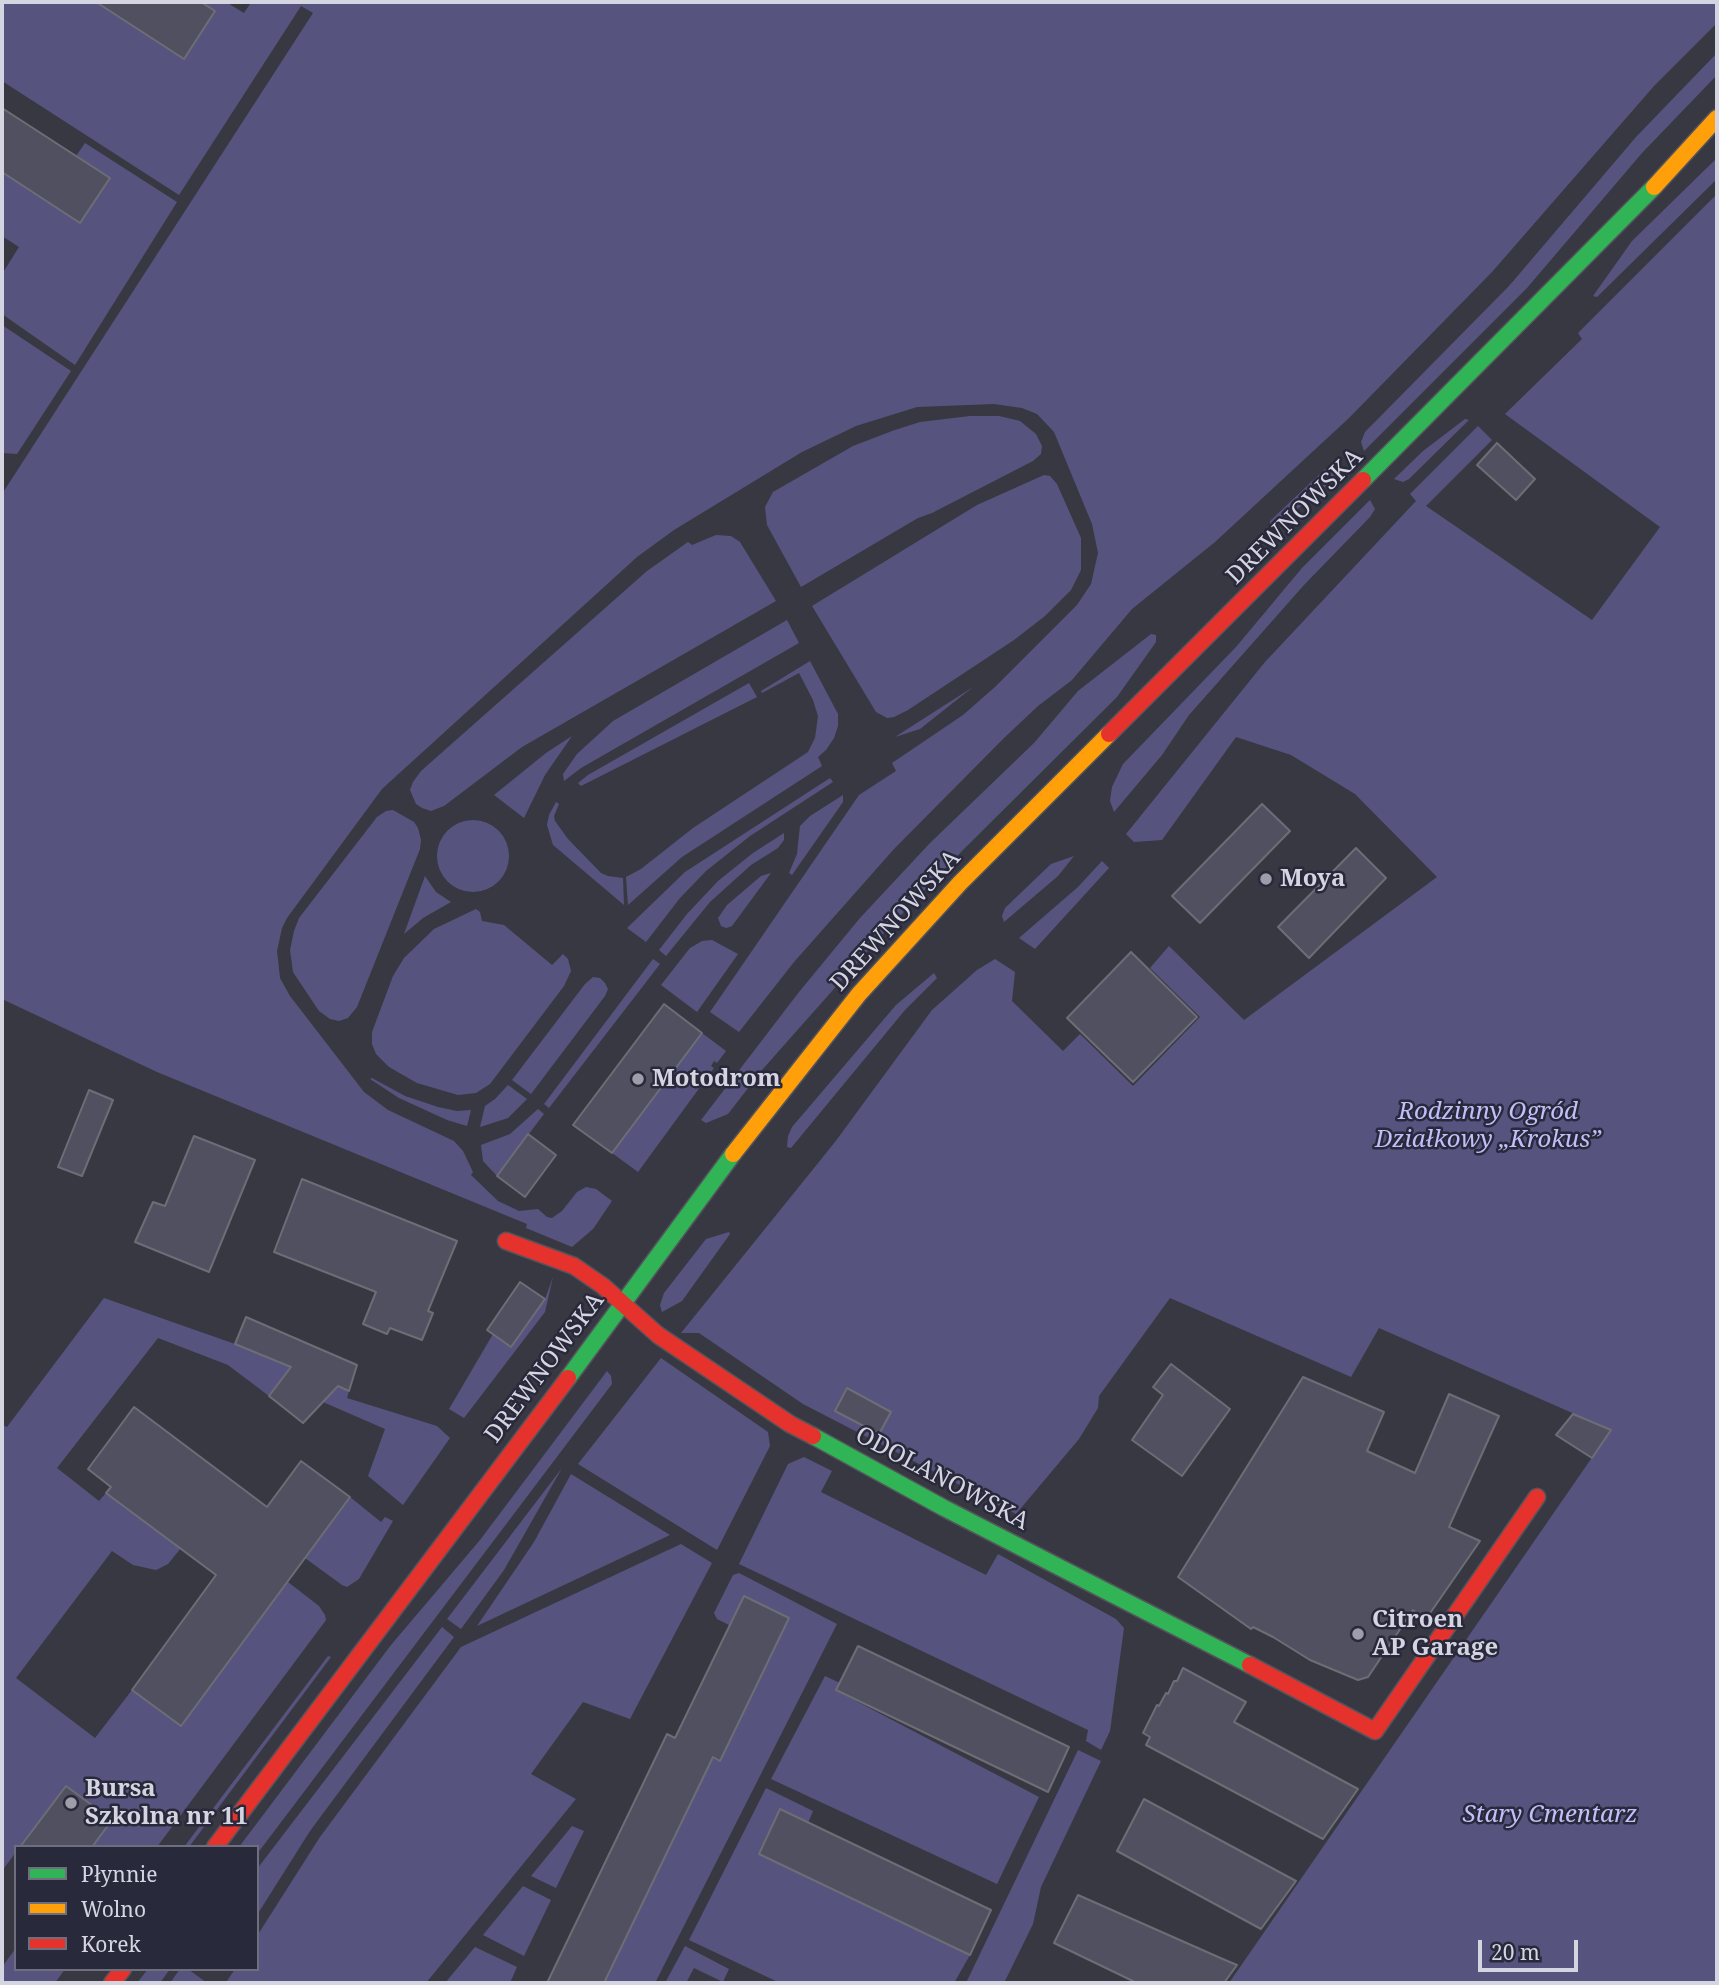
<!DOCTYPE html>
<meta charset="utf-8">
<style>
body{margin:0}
#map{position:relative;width:1719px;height:1985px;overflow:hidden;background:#383842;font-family:"Noto Serif",serif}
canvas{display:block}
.frame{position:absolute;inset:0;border:4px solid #d5d5e2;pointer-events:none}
.legend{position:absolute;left:14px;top:1845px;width:245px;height:126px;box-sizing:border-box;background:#29293c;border:2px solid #6e6e7e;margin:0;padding:9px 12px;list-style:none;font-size:21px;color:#d5d5e2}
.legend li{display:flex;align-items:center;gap:14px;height:35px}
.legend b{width:35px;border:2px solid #6e6e7e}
.scale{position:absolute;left:1478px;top:1940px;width:100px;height:32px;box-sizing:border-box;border:4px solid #d5d5e2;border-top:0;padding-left:9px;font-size:21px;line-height:24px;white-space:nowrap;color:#d5d5e2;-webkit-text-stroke:5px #29293c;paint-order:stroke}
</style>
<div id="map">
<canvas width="1719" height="1985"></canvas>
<div class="frame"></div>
<ul class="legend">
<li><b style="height:9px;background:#30b455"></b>Płynnie</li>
<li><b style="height:9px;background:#ff9f0a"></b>Wolno</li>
<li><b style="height:9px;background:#e5322d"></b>Korek</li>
</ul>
<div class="scale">20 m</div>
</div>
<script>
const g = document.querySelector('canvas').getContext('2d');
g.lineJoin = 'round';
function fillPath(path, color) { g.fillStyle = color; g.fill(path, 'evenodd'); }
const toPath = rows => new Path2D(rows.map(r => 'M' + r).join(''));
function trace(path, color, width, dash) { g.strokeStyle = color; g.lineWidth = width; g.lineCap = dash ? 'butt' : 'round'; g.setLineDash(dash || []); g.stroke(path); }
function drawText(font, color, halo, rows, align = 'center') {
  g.font = font + ' "Noto Serif",serif'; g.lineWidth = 5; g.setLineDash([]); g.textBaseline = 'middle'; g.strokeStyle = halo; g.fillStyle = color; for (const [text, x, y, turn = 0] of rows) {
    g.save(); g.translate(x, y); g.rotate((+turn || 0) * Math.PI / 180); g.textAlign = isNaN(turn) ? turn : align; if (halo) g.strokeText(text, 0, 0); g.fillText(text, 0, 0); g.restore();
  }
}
fillPath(toPath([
 [2,2,96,2,184,59,215,11,201,2,226,2,244,13,250,4,248,2,1717,2,1717,23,1654,86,1492,272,1349,418,1215,542,1132,609,1072,680,1038,706,1004,738,894,849,794,962,739,1032,710,1012,859,795,896,771,892,763,963,715,995,687,1077,605,1091,584,1098,553,1092,524,1054,432,1037,414,1022,408,994,404,917,407,856,426,802,452,674,530,637,557,382,789,287,918,282,928,277,951,280,978,290,996,364,1092,388,1110,454,1141,463,1151,473,1172,471,1175,498,1201,519,1211,538,1209,547,1217,552,1218,562,1211,577,1192,586,1187,596,1189,612,1201,593,1229,572,1247,526,1228,527,1224,157,1072,2,999,2,494,313,13,301,6,179,195,2,81],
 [1717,53,1717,75,1642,153,1527,288,1364,451,1361,442,1365,432,1509,286,1636,137],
 [85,143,177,202,75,365,2,314,2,274,19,247,2,236,2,172,80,223,110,178,76,156],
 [1717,158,1717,179,1597,297,1593,296,1632,241],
 [1717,194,1717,1983,1229,1983,1611,1430,1379,1328,1351,1377,1170,1298,1099,1396,1098,1408,1079,1439,1016,1514,803,1404,699,1333,681,1333,835,1142,932,1010,977,970,995,959,1015,972,1012,1001,1063,1051,1080,1034,1133,1086,1200,1017,1150,968,1169,946,1244,1020,1437,877,1355,794,1291,755,1236,737,1162,840,1134,842,1126,834,1265,662,1416,501,1410,494,1478,426,1492,440,1426,506,1592,620,1660,527,1505,414,1582,339,1578,333],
 [2,325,71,371,17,454,2,453],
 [970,416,999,416,1020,421,1036,434,1042,446,1041,454,1033,461,932,513,918,518,801,587,767,525,765,507,773,492,853,446,892,431,920,422],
 [1465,419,1469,420,1409,479,1403,482,1394,479,1423,451],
 [1335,468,1343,472,1275,527,1270,526,1270,521,1325,469],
 [1044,475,1050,476,1057,484,1081,538,1081,570,1071,590,1045,616,1014,640,908,710,894,717,887,718,876,712,812,606,977,505],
 [1370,500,1375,509,1370,517,1304,585,1189,715,1162,755,1114,812,1110,801,1112,787,1123,764,1236,647,1302,568],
 [716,535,731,536,740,542,776,601,522,747,444,806,431,811,422,808,416,804,410,790,413,782,421,771,647,571,688,542,692,545],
 [787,620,799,643,581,768,564,781,563,774,577,754,613,721],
 [1151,634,1156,635,1156,642,1117,697,964,849,879,938,762,1070,728,1114,706,1123,701,1120,799,992,860,918,930,843,1034,743,1078,691],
 [810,661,838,714,838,726,834,738,826,750,818,757,822,766,682,857,628,905,626,877,641,869,693,828,808,752,815,738,818,716,813,700,799,673,762,693,761,691],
 [749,683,757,697,581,786,578,783,588,775],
 [973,687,920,729,895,737],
 [572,736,545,775,524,818,494,795,546,753],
 [830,778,833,782,750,836,706,871,680,898,646,942,627,928,685,872],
 [843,795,843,802,792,875,789,873,797,854,800,826,810,816],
 [556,802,559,804,554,816,555,821,568,839,601,873,608,876,623,878,624,905,553,845,547,825,549,815],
 [393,810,414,822,418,828,421,840,420,849,357,1007,348,1018,339,1021,330,1019,319,1011,293,972,290,950,294,931,299,918,377,817,386,811],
 '437 856a36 36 0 1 1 72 0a36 36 0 1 1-72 0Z',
 [784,833,784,840,778,848,751,865,710,902,666,956,659,950,687,914,718,881,753,853],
 [1074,856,1058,876,1004,922,1002,916,1005,908,1051,864],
 [1102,861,1109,868,1035,949,1019,938,1078,887],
 [771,873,732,926,726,928,721,926,718,918,727,905,761,876],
 [425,876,436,892,451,902,423,918,404,934],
 [476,909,480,912,482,921,504,925,552,965,563,954,568,959,571,971,564,986,490,1084,476,1093,458,1095,417,1083,389,1067,376,1054,372,1044,372,1032,393,976,404,958,434,929],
 [712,940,738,954,697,1012,661,985,690,948,702,941],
 [653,959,660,964,549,1108,544,1104],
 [934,973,937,978,905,1010,791,1148,787,1147,788,1136,792,1127,896,1005],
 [593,977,600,978,605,983,608,989,605,996,531,1094,512,1080,585,984],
 [702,1033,726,1051,717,1063,714,1061,711,1066,714,1068,638,1172,612,1153],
 [372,1078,405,1096,438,1107,457,1111,471,1110,467,1126,447,1120,399,1098,370,1079],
 [508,1085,527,1099,508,1118,480,1127,485,1106,495,1099],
 [538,1109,544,1114,497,1176,483,1161,481,1145,510,1134],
 [729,1232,730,1234,682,1301,662,1312,660,1305,664,1293,706,1239],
 [553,1277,545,1312,464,1418,449,1409,493,1334,511,1347,545,1299],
 [104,1298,235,1344,349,1391,347,1398,437,1426,450,1438,403,1505,368,1476,385,1429,323,1402,296,1379,286,1374,269,1396,228,1365,158,1338,57,1468,99,1501,106,1493,181,1548,168,1564,156,1570,133,1565,112,1551,16,1678,95,1738,132,1690,181,1726,288,1582,319,1606,325,1615,326,1620,157,1847,92,1847,112,1820,66,1786,20,1847,16,1847,16,1852,2,1871,2,1425,7,1427],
 [558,1337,560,1338,488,1434,484,1435],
 [661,1358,768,1432,770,1446,717,1550,578,1464],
 [607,1371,611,1376,612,1384,257,1854,257,1847,239,1847,391,1645,480,1540],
 [804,1457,832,1471,821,1492,986,1575,998,1554,1116,1619,1124,1628,1110,1731,1101,1750,1086,1741,1088,1730,739,1564,788,1464],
 [562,1468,504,1570,461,1629,447,1619],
 [571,1474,670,1535,477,1626,534,1542],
 [350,1497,381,1522,385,1517,393,1521,359,1579,347,1587,342,1585,305,1558],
 [681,1544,712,1563,630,1719,583,1702,531,1774,576,1799,426,1983,230,1983,227,1981,235,1969,257,1969,257,1936,320,1837,461,1647],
 [739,1573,837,1624,655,1983,604,1983,713,1757,721,1760,789,1618,744,1596,729,1625,717,1619,714,1613,733,1575],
 [442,1627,454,1637,310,1831,257,1915,257,1869],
 [328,1656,331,1657,189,1847,184,1847],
 [825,1676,840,1683,837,1691,1039,1797,997,1884,771,1779],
 [1078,1750,1101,1761,1041,1887,1033,1924,1004,1983,966,1983],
 [766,1788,813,1811,808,1823,780,1810,759,1854,970,1955,954,1983,780,1983,689,1940],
 [572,1826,584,1831,556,1888,531,1876],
 [523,1886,551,1900,524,1956,483,1935],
 [685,1946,729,1969,723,1982,694,1968,686,1983,665,1983],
 [475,1947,517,1967,510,1983,445,1983],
 [16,1948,16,1969,65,1969,55,1983,2,1983,2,1967],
 [148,1969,170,1969,160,1983,137,1983],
 [180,1969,188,1969,207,1983,170,1983]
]), '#56547f');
const building = toPath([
 [96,2,201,2,215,11,184,59,96,2],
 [2,108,110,178,80,223,2,172,2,108],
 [1497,443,1535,479,1516,500,1477,465,1497,443],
 [1262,804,1290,831,1200,923,1172,896,1262,804],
 [1356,848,1386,878,1309,958,1278,927,1356,848],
 [1131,952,1197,1017,1133,1082,1067,1018,1131,952],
 [664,1004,702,1033,612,1153,573,1125,664,1004],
 [89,1090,113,1100,82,1176,58,1167,89,1090],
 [528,1134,556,1155,525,1197,497,1176,528,1134],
 [194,1136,255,1160,209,1272,135,1242,153,1202,165,1206,194,1136],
 [302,1179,457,1241,428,1311,433,1313,422,1340,390,1328,387,1334,363,1324,376,1292,274,1252,302,1179],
 [520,1282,545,1299,511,1347,487,1330,520,1282],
 [246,1317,357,1365,349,1391,338,1386,303,1423,269,1396,291,1367,235,1344,246,1317],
 [1171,1364,1230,1409,1182,1476,1132,1440,1163,1395,1153,1387,1171,1364],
 [1303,1377,1384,1412,1367,1451,1415,1473,1449,1394,1499,1416,1449,1527,1480,1541,1426,1619,1413,1610,1368,1677,1358,1680,1310,1660,1273,1637,1253,1627,1251,1629,1178,1577,1303,1377],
 [847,1388,891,1412,879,1434,835,1411,847,1388],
 [134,1407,267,1507,301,1461,350,1497,181,1726,132,1690,216,1575,106,1493,111,1487,88,1469,134,1407],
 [1573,1414,1611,1430,1592,1458,1556,1435,1573,1414],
 [744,1596,789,1618,720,1761,713,1757,604,1983,547,1983,667,1734,675,1738,744,1596],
 [858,1646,1069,1747,1048,1792,836,1690,858,1646],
 [1183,1668,1246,1702,1234,1722,1358,1789,1323,1839,1146,1745,1150,1737,1143,1733,1157,1705,1159,1706,1166,1693,1168,1694,1174,1681,1177,1681,1183,1668],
 [66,1786,112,1820,92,1847,20,1847,66,1786],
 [1144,1799,1296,1881,1261,1929,1117,1851,1144,1799],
 [780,1809,991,1910,970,1955,759,1854,780,1809],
 [1078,1895,1225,1960,1237,1965,1224,1983,1137,1983,1054,1943,1078,1895]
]);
fillPath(building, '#515061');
trace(building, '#6d6d76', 2);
const fast = toPath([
 [1363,480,1654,187],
 [568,1378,733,1154],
 [813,1436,944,1508,1250,1665]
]);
const slow = toPath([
 [1654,187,1717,118],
 [733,1154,859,994,960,883,1109,734]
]);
const jam = toPath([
 [1109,734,1363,480],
 [506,1241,574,1266,603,1286,658,1335,790,1424,813,1436],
 [1250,1665,1375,1731,1537,1497],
 [215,1847,568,1378],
 [112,1983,123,1969]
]);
trace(fast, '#54545d', 19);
trace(slow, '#54545d', 19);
trace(jam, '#54545d', 19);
trace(fast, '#30b455', 16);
trace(slow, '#ff9f0a', 16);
trace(jam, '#e5322d', 16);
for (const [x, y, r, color] of [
 [1266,879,7,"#9e9eaa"],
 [638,1079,7,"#9e9eaa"],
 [1358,1634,7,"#9e9eaa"],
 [71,1803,7,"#9e9eaa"]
]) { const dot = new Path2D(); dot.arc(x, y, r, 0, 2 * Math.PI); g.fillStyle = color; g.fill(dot); trace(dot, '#29293c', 2.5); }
drawText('24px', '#d5d5e2', '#29293c', [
 ["DREWNOWSKA",1295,517,-45],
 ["DREWNOWSKA",896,921,-48],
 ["DREWNOWSKA",545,1368,-53],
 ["ODOLANOWSKA",942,1479,28]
]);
drawText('bold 24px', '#d5d5e2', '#29293c', [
 ["Moya",1280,879],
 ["Motodrom",652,1079],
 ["Citroen",1372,1620],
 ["AP Garage",1372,1648],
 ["Bursa",85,1789],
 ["Szkolna nr 11",85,1817]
], 'left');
drawText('italic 24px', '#c0bffa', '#29293c', [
 ["Rodzinny Ogród",1488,1112],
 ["Działkowy „Krokus”",1488,1140],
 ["Stary Cmentarz",1550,1815]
]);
</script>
